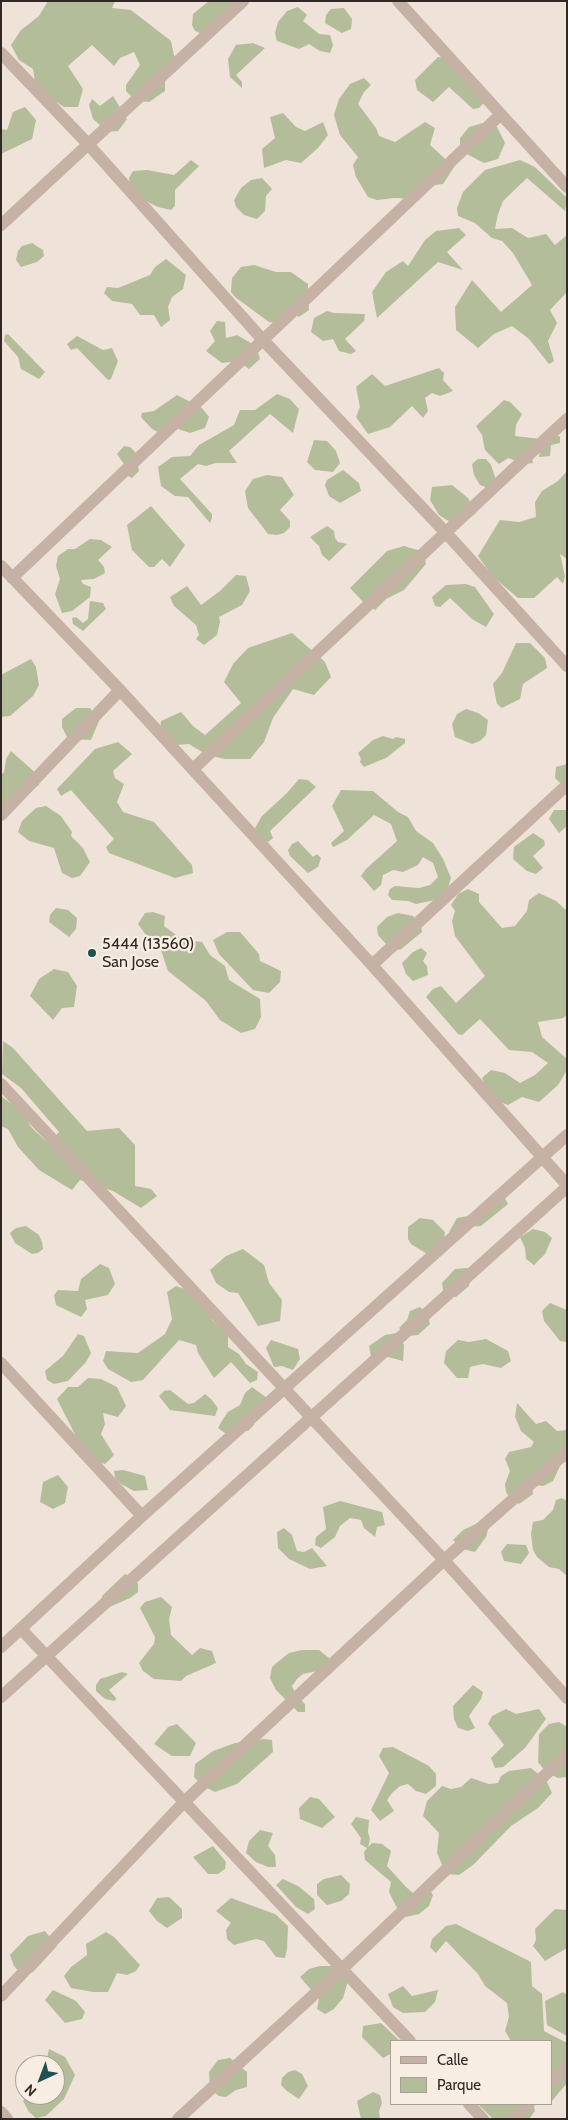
<!DOCTYPE html>
<style>
body{margin:0}
#map{position:relative;width:568px;height:2120px;overflow:hidden;background:#efe2d8;font-family:Cabin,sans-serif}
canvas{display:block}
.frame{position:absolute;inset:0;border:2px solid #322926;pointer-events:none}
.legend{position:absolute;left:390px;top:2040px;width:162px;height:65px;box-sizing:border-box;background:#f7ede3;border:1px solid #a89f97;margin:0;padding:6px 9px;list-style:none;font-size:15px;color:#322926}
.legend li{display:flex;align-items:center;gap:10px;height:25px}
.legend b{width:25px;border:1px solid #a89f97}
.north{position:absolute;left:15px;top:2055px;width:50px;height:50px;box-sizing:border-box;background:#f7ede3;border:1px solid #a89f97;border-radius:50%;rotate:223deg;font-size:14px;font-weight:700;line-height:20px;text-align:center;color:#322926}
.north::after{content:'';display:block;margin:auto;width:18px;height:22px;background:#1e5150;clip-path:polygon(50% 0,100% 100%,50% 72%,0 100%)}
</style>
<div id="map">
<canvas width="568" height="2120"></canvas>
<div class="frame"></div>
<ul class="legend">
<li><b style="height:6px;background:#c6b1a5"></b>Calle</li>
<li><b style="height:14px;background:#b4bd99"></b>Parque</li>
</ul>
<div class="north">N</div>
</div>
<script>
const g = document.querySelector('canvas').getContext('2d');
g.lineJoin = 'round';
function fillPath(path, color) { g.fillStyle = color; g.fill(path, 'evenodd'); }
const toPath = rows => new Path2D(rows.map(r => 'M' + r).join(''));
function trace(path, color, width, dash) { g.strokeStyle = color; g.lineWidth = width; g.lineCap = dash ? 'butt' : 'round'; g.setLineDash(dash || []); g.stroke(path); }
function drawText(font, color, halo, rows, align = 'center') {
  g.font = font + ' Cabin,sans-serif'; g.lineWidth = 4.5; g.setLineDash([]); g.textBaseline = 'middle'; g.strokeStyle = halo; g.fillStyle = color; for (const [text, x, y, turn = 0] of rows) {
    g.save(); g.translate(x, y); g.rotate((+turn || 0) * Math.PI / 180); g.textAlign = isNaN(turn) ? turn : align; if (halo) g.strokeText(text, 0, 0); g.fillText(text, 0, 0); g.restore();
  }
}
fillPath(toPath([
 [48,1,115,1,112,8,131,10,171,41,175,60,165,77,165,91,149,102,136,101,126,91,126,85,140,65,134,52,120,58,114,66,92,45,68,66,83,89,78,107,64,107,47,96,35,82,33,69,19,60,11,45,21,30,39,16],
 [209,1,240,1,200,33,195,31,192,25,193,14],
 [298,7,307,15,303,21,319,34,330,35,333,45,330,53,320,51,309,44,299,49,277,41,275,33,278,22,287,11],
 [344,8,352,19,351,29,342,33,325,23,326,15,331,9],
 [253,43,265,48,236,75,242,82,242,88,230,77,228,59,236,45],
 [438,57,453,59,488,98,479,108,473,109,449,87,433,102,417,90,415,80],
 [364,78,371,85,364,92,358,104,376,128,379,136,395,142,425,122,435,128,430,145,454,167,443,184,427,186,415,199,394,198,377,200,368,197,356,177,353,165,358,157,340,135,334,115,339,99,350,84],
 [113,96,127,119,118,131,108,132,93,119,89,105,92,99,100,106],
 [25,107,36,120,32,139,1,154,1,129,7,130,13,112],
 [283,113,296,127,305,131,323,122,328,135,318,148,301,163,286,160,264,168,262,149,275,138,270,117],
 [486,122,497,127,505,143,498,159,484,163,463,152,460,144,460,138,469,127],
 [191,160,199,166,175,190,175,206,171,210,158,207,136,196,131,191,129,178,133,171,147,170,174,175],
 [520,160,535,167,567,198,565,211,527,178,503,201,498,214,495,229,512,228,528,238,546,234,555,245,567,235,567,292,550,310,557,323,548,341,554,361,549,364,529,339,512,326,494,334,478,348,456,330,455,307,472,280,501,312,532,285,513,253,502,241,492,238,475,223,458,216,457,208,463,192,485,170],
 [262,178,272,189,266,196,265,211,257,219,244,215,236,207,234,200,241,188,251,180],
 [459,228,466,235,447,252,463,270,438,262,377,318,372,292,386,272,403,261,408,266,425,240,436,231],
 [32,243,43,250,44,256,37,262,21,267,16,260,18,251,22,246],
 [166,259,186,275,183,289,172,297,168,307,170,320,161,327,154,315,140,315,132,304,112,301,104,293,107,287,118,288,150,275,155,267],
 [254,265,276,272,291,272,308,284,309,310,299,317,293,312,286,324,269,322,235,297,231,292,232,278,241,267],
 [327,311,334,313,365,314,364,321,345,339,356,351,351,354,339,351,333,339,323,341,311,332,314,318],
 [217,321,225,322,226,338,237,335,256,346,260,359,249,369,238,361,222,363,206,351,215,341,210,331],
 [8,334,45,372,39,379,21,369,18,357,4,341,5,335],
 [77,336,103,350,112,348,118,361,111,379,108,380,77,348,71,350,67,344],
 [439,368,444,373,443,380,453,391,440,396,432,393,425,398,428,411,423,418,412,406,390,427,368,434,356,417,360,407,356,387,372,374,385,386],
 [277,394,290,399,299,409,293,433,270,414,229,451,237,463,216,463,206,466,198,464,180,479,212,514,212,518,210,523,188,497,175,496,161,486,158,467,172,457,190,456,199,445,234,425,240,410,255,410],
 [177,395,202,408,209,417,205,428,190,433,172,427,165,436,152,429,141,417,142,413,154,411],
 [504,400,510,402,522,414,516,425,515,436,541,439,554,433,560,437,560,443,551,445,550,456,539,457,541,446,531,449,533,463,525,464,508,458,499,464,485,450,482,435,476,426],
 [314,440,327,441,336,451,340,463,333,472,315,470,307,462],
 [124,446,130,447,135,452,139,471,132,478,124,474,126,467,117,454],
 [478,459,486,459,491,465,496,480,488,488,480,485,474,475,472,464],
 [343,470,359,483,361,491,340,503,329,496,325,485,327,480],
 [567,471,567,559,560,554,565,576,563,584,557,577,534,598,518,598,492,576,478,556,500,520,519,522,536,517,535,502,542,491,558,481],
 [267,475,282,477,294,495,280,510,290,521,290,527,284,533,277,535,268,534,248,508,245,491,253,479],
 [452,485,468,498,476,513,462,524,450,522,439,515,430,500,432,487],
 [151,506,185,545,170,567,162,559,154,567,149,567,132,550,127,525],
 [327,526,334,531,335,538,338,542,347,544,329,561,322,555,319,546,310,537],
 [90,539,101,540,112,547,98,560,104,567,105,573,94,579,81,580,83,584,91,587,90,597,72,611,62,613,55,594,60,579,56,566,58,556,68,549,75,549],
 [404,546,424,552,426,564,404,590,386,599,375,610,364,603,350,588,387,551],
 [236,575,246,576,250,591,242,605,219,617,220,622,217,635,204,645,196,639,199,635,196,625,174,606,170,597,187,586,201,605,220,591],
 [466,584,475,587,494,614,486,627,472,619,450,598,440,607,435,606,432,597,446,585],
 [90,601,103,603,106,609,83,631,73,624,72,618,76,617,83,623,88,619],
 [292,633,325,662,331,677,314,695,293,689,273,718,264,742,250,759,225,759,207,755,189,744,177,745,160,729,161,721,181,712,193,726,205,735,241,703,224,682,233,664,248,648],
 [516,643,530,643,545,658,547,668,523,684,520,699,502,708,497,704,493,684,502,673],
 [31,659,36,667,39,685,33,696,10,716,1,717,1,675],
 [76,708,90,708,99,721,91,740,68,739,62,727,62,719],
 [466,709,478,713,488,720,486,735,480,741,472,744,455,737,452,724,457,714],
 [383,736,393,739,396,737,405,739,405,743,386,758,364,767,360,762,361,759,358,753,373,740],
 [118,742,132,754,113,771,115,778,124,784,117,802,123,812,154,822,192,865,193,873,175,878,109,853,106,847,114,839,71,790,61,796,57,789,95,749],
 [11,751,40,777,39,785,1,813,1,775,4,772,6,759],
 [567,764,567,785,560,783,555,778,556,767],
 [299,779,308,780,316,787,270,831,273,838,268,842,261,838,255,828,262,816,287,793],
 [341,790,373,791,398,812,408,817,416,831,433,843,443,859,451,878,446,895,435,900,416,904,408,901,392,900,388,895,390,889,395,886,419,888,430,885,438,877,433,863,423,857,418,865,403,872,393,870,383,875,381,885,374,891,361,876,366,869,397,841,391,824,374,815,347,840,333,847,331,843,344,831,332,806],
 [46,806,61,816,72,832,71,836,83,848,90,862,80,876,72,878,62,873,54,848,29,841,18,832,22,821,36,808],
 [554,810,567,810,567,826,559,833,549,819],
 [533,833,544,840,545,845,533,856,543,868,536,874,527,871,513,859,514,847],
 [298,841,313,857,317,854,321,858,318,867,308,873,290,856,288,850,292,844],
 [468,889,479,894,479,902,502,928,515,926,527,911,529,900,539,893,556,901,567,911,567,1015,563,1018,538,1022,542,1037,567,1059,567,1070,558,1085,539,1102,522,1097,508,1105,497,1101,486,1088,482,1078,491,1070,505,1073,520,1083,535,1075,548,1063,532,1052,509,1050,480,1019,462,1035,458,1034,426,997,433,989,441,986,456,1003,485,976,455,936,452,921,455,911,451,905,458,894],
 [56,908,68,910,77,918,76,929,69,937,49,922,50,915],
 [153,912,165,916,164,926,183,940,202,942,210,955,225,966,229,980,260,999,261,1017,255,1029,241,1033,220,1020,206,1001,168,971,161,950,146,935,138,924,145,913],
 [398,913,413,916,421,926,422,932,400,950,387,945,378,935,377,927,387,917],
 [227,932,240,932,259,954,260,961,281,971,280,982,269,993,253,990,219,954,213,940],
 [421,948,427,953,423,961,427,966,428,975,413,981,406,974,402,963,413,952],
 [54,969,68,972,77,986,74,1007,62,1008,53,1020,30,996,39,979],
 [3,1041,13,1048,87,1131,119,1128,135,1145,135,1186,151,1189,157,1196,141,1208,113,1191,80,1180,72,1190,39,1170,18,1147,8,1129,1,1126,1,1096,21,1111,32,1128,48,1143,59,1132,21,1088,2,1074],
 [504,1197,508,1204,481,1226,468,1227,453,1240,449,1232,457,1218,468,1216],
 [420,1218,433,1220,445,1232,443,1247,432,1257,411,1244,408,1239,408,1227],
 [26,1226,39,1235,42,1242,43,1249,38,1253,32,1254,15,1243,10,1233,16,1228],
 [533,1229,545,1232,552,1238,545,1254,534,1265,526,1259,525,1248,520,1237],
 [243,1249,264,1265,269,1283,282,1300,280,1321,258,1326,238,1293,229,1292,216,1283,210,1270,226,1256],
 [100,1264,109,1268,115,1284,108,1295,85,1300,87,1309,81,1317,56,1305,54,1295,58,1290,78,1291,81,1279],
 [467,1268,471,1275,469,1286,456,1297,444,1296,442,1283,455,1269],
 [176,1286,193,1292,210,1308,211,1319,228,1335,228,1347,239,1354,246,1364,258,1372,257,1380,250,1383,231,1362,214,1378,198,1353,196,1345,179,1340,143,1380,131,1382,108,1369,103,1361,106,1351,138,1353,165,1334,172,1319,167,1292],
 [550,1303,567,1310,567,1342,560,1341,544,1321,542,1311],
 [420,1307,427,1313,430,1324,418,1335,407,1336,399,1328,407,1320,410,1311],
 [397,1333,404,1345,403,1361,388,1357,371,1357,369,1346,385,1335],
 [78,1334,84,1336,91,1353,86,1362,68,1381,54,1384,47,1380,45,1371,63,1356],
 [486,1339,508,1351,511,1361,501,1368,483,1364,470,1367,468,1378,457,1378,444,1363,446,1351,458,1340,469,1342],
 [271,1340,298,1349,300,1359,293,1370,282,1366,274,1367,266,1348],
 [88,1378,101,1379,117,1387,126,1406,118,1417,103,1413,105,1424,101,1434,114,1455,105,1464,88,1460,57,1399,68,1387,78,1387],
 [252,1387,267,1398,252,1415,254,1425,248,1431,235,1428,226,1434,218,1428,223,1419,228,1412,240,1405,245,1393],
 [170,1390,188,1404,194,1403,205,1394,211,1399,218,1408,215,1416,170,1410,159,1396,164,1391],
 [517,1403,536,1424,546,1421,557,1431,567,1430,567,1461,561,1464,553,1481,543,1486,532,1485,533,1494,519,1504,510,1498,506,1492,505,1484,510,1471,505,1459,509,1452,531,1447,534,1442,521,1431,515,1417],
 [123,1470,145,1476,148,1490,134,1491,121,1484,115,1478,114,1471],
 [58,1475,68,1487,65,1503,53,1509,40,1502,43,1482],
 [562,1498,567,1501,567,1576,559,1569,549,1567,537,1557,533,1550,531,1534,533,1522,543,1520,553,1510,556,1500],
 [340,1501,382,1512,385,1525,377,1527,375,1537,364,1528,361,1520,350,1518,340,1526,335,1537,321,1548,315,1545,316,1537,326,1529,323,1507],
 [478,1523,489,1526,486,1537,475,1552,462,1549,453,1540,463,1530],
 [284,1528,292,1535,297,1551,304,1552,312,1548,327,1566,310,1569,289,1559,278,1548,277,1532],
 [507,1544,526,1545,529,1553,521,1564,504,1561,501,1552],
 [125,1574,134,1578,138,1584,138,1592,130,1598,107,1608,103,1603,102,1596],
 [161,1597,172,1607,169,1619,171,1635,192,1655,200,1648,212,1651,216,1663,186,1676,181,1681,154,1679,143,1671,139,1663,154,1644,155,1637,140,1608,145,1602],
 [302,1650,319,1650,329,1658,330,1670,317,1671,303,1674,297,1679,292,1686,296,1695,305,1704,305,1712,298,1712,276,1690,270,1678,272,1667,279,1661,289,1653],
 [122,1672,128,1674,109,1690,116,1698,115,1701,105,1699,96,1691,96,1685,100,1679],
 [473,1685,483,1692,481,1699,469,1716,475,1728,468,1731,458,1728,454,1719,453,1706],
 [506,1709,516,1714,539,1709,546,1719,525,1748,503,1767,495,1768,491,1758,504,1745,488,1724,492,1716],
 [559,1722,567,1727,567,1777,558,1778,546,1772,538,1762,539,1734,549,1724],
 [177,1724,196,1743,190,1756,172,1756,154,1744,168,1727],
 [264,1739,272,1740,273,1752,237,1784,215,1792,203,1786,194,1777,195,1764,213,1751,235,1743],
 [393,1747,429,1766,436,1774,436,1786,426,1794,416,1791,408,1784,400,1786,392,1793,387,1800,394,1811,380,1821,371,1810,389,1773,379,1756,383,1748],
 [531,1768,546,1780,552,1793,538,1808,511,1826,473,1865,459,1875,446,1874,437,1853,439,1833,423,1816,427,1801,442,1786,451,1789,461,1787,471,1778,489,1784,498,1783,501,1776,509,1771],
 [310,1797,319,1799,335,1817,322,1828,300,1819,299,1808],
 [356,1817,369,1820,368,1832,370,1839,368,1847,372,1843,382,1844,391,1851,387,1866,406,1887,413,1893,429,1889,433,1895,429,1906,419,1914,406,1917,399,1912,389,1892,391,1882,365,1860,364,1852,367,1848,360,1844,361,1838,351,1824],
 [260,1830,273,1833,268,1846,275,1855,276,1867,268,1867,256,1862,246,1853,249,1841],
 [213,1846,226,1862,225,1869,218,1874,208,1874,193,1857],
 [341,1875,350,1884,349,1894,341,1901,327,1905,317,1895,317,1884,324,1879],
 [283,1879,298,1886,314,1899,315,1909,308,1914,296,1907,276,1885],
 [169,1897,182,1909,182,1918,167,1928,157,1921,149,1911,157,1898],
 [231,1898,275,1914,288,1926,287,1949,285,1958,276,1957,264,1941,256,1939,234,1945,227,1939,226,1930,231,1923,216,1911],
 [555,1909,567,1910,567,1948,545,1961,533,1946,536,1940,535,1929],
 [456,1924,531,1962,532,1986,542,1994,544,2031,567,2043,567,2083,552,2101,552,2041,511,2041,505,2031,509,2017,507,2003,485,1986,478,1974,446,1941,436,1953,430,1947,432,1939,446,1926],
 [45,1931,57,1946,33,1972,23,1976,14,1966,10,1955,28,1936],
 [106,1932,114,1937,140,1965,136,1971,127,1975,117,1973,108,1992,93,1992,71,1988,64,1976,71,1967,87,1955,86,1944],
 [320,1966,332,1966,348,1981,343,1998,334,2009,325,2014,317,2009,319,1999,300,1977,309,1969],
 [403,1986,412,1996,438,1990,435,2002,425,2012,403,2013,393,2007,388,1994],
 [53,1990,76,2001,85,2012,82,2019,65,2023,45,2000],
 [563,1992,567,1995,567,2036,547,2025,545,2001],
 [381,2023,400,2041,392,2041,392,2053,383,2058,362,2037,363,2026],
 [49,2049,65,2057,75,2075,64,2099,46,2116,36,2118,29,2112,23,2101,27,2095,55,2095,55,2065,47,2058],
 [230,2058,247,2072,247,2087,236,2090,226,2097,219,2096,210,2089,209,2072,218,2060],
 [295,2070,302,2074,308,2086,299,2099,287,2091,281,2085,282,2078,288,2072],
 [373,2092,380,2095,382,2103,379,2111,380,2119,361,2119,357,2101],
 [478,2104,533,2104,535,2111,529,2119,493,2119]
]), '#b4bd99');
trace(toPath([
 [398,1,567,187],
 [1,53,88,144,262,339,447,534,567,666],
 [1,225,243,1],
 [1,566,120,690,372,965,567,1185],
 [12,578,500,115],
 [193,769,567,419],
 [1,815,120,690],
 [372,965,567,785],
 [1,1084,444,1560,567,1698],
 [1,1363,142,1516],
 [21,1629,410,2041],
 [1,1647,142,1516,567,1135],
 [1,1697,567,1187],
 [1,1996,185,1801,444,1560,567,1452],
 [552,2082,567,2067],
 [469,2104,483,2119],
 [1,2112,7,2119],
 [178,2119,342,1969,567,1754],
 [514,2119,529,2104]
]), '#c6b1a5', 12);
for (const [x, y, r, color] of [
 [92,953,5,"#1e5150"]
]) { const dot = new Path2D(); dot.arc(x, y, r, 0, 2 * Math.PI); g.fillStyle = color; g.fill(dot); trace(dot, '#f7ede3', 2); }
drawText('16px', '#322926', '#f7ede3', [
 ["5444 (13560)",102,944],
 ["San Jose",102,962]
], 'left');
</script>
